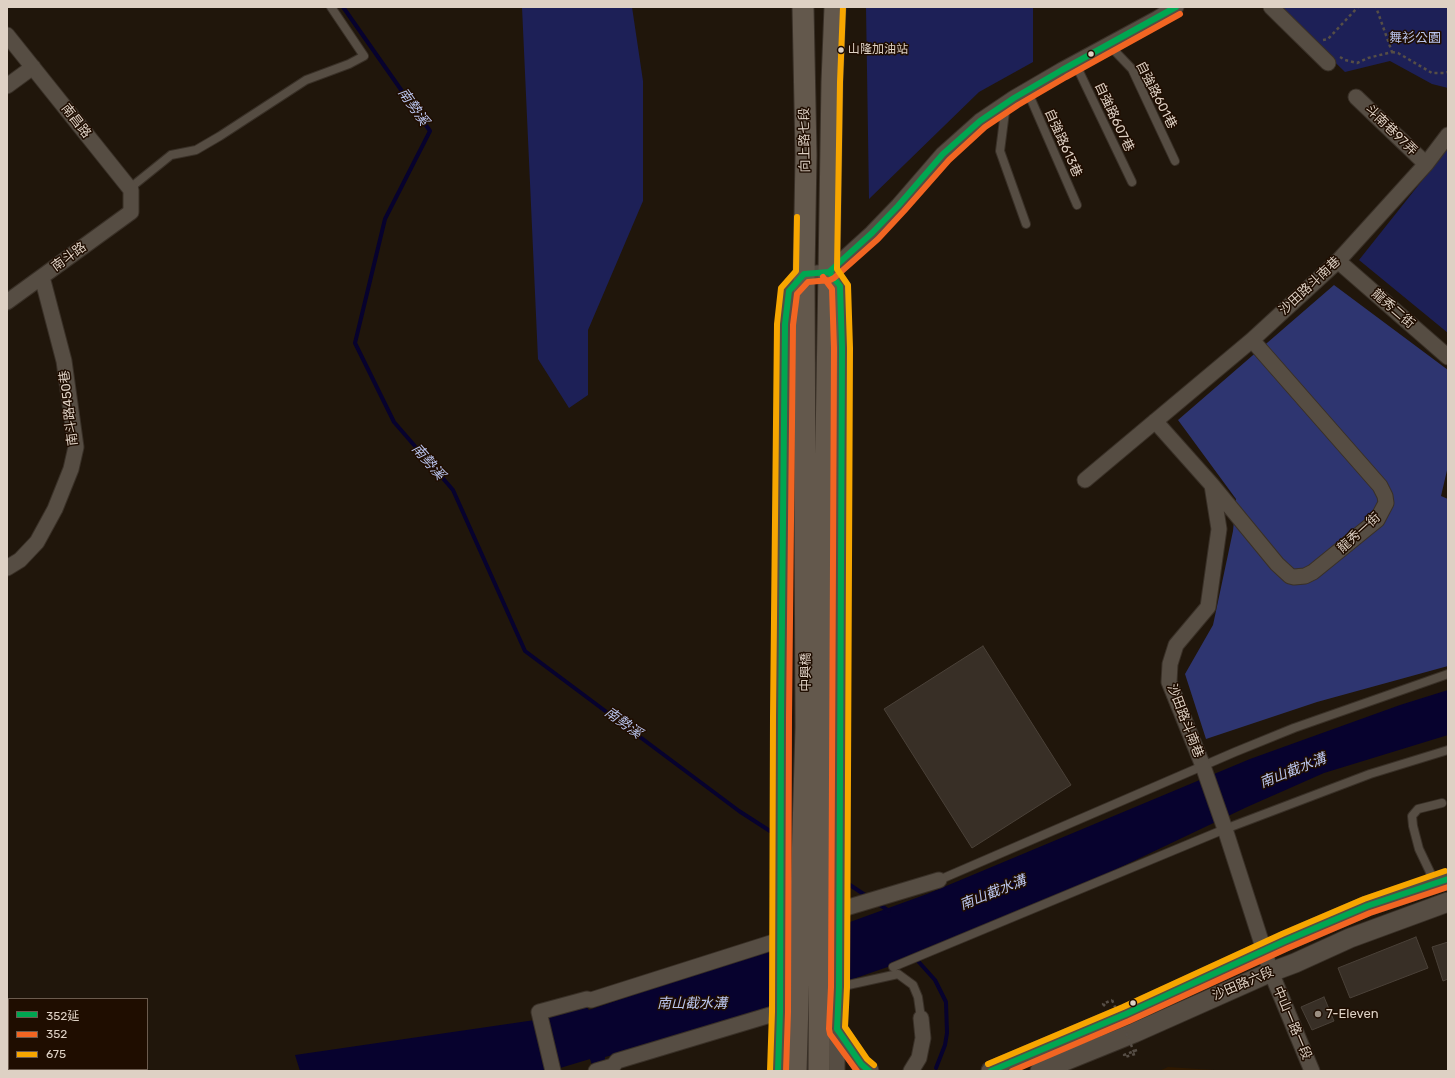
<!DOCTYPE html>
<meta charset="utf-8">
<style>
body{margin:0}
#map{position:relative;width:1455px;height:1078px;overflow:hidden;background:#20160b;font-family:Rubik,"Noto Sans TC",sans-serif}
canvas{display:block}
.frame{position:absolute;inset:0;border:8px solid #ded1c4;pointer-events:none}
.legend{position:absolute;left:8px;top:998px;width:140px;height:72px;box-sizing:border-box;background:#1f0d00;border:1px solid #6b5b4e;margin:0;padding:5px 7px;list-style:none;font-size:12px;color:#ded1c4}
.legend li{display:flex;align-items:center;gap:8px;height:20px}
.legend b{width:20px;border:1px solid #6b5b4e}
</style>
<div id="map">
<canvas width="1455" height="1078"></canvas>
<div class="frame"></div>
<ul class="legend">
<li><b style="height:5px;background:#00a651"></b>352延</li>
<li><b style="height:5px;background:#f26522"></b>352</li>
<li><b style="height:5px;background:#f7a600"></b>675</li>
</ul>
</div>
<script>
const g = document.querySelector('canvas').getContext('2d');
g.lineJoin = 'round';
function fillPath(path, color) { g.fillStyle = color; g.fill(path, 'evenodd'); }
const toPath = rows => new Path2D(rows.map(r => 'M' + r).join(''));
function trace(path, color, width, dash) { g.strokeStyle = color; g.lineWidth = width; g.lineCap = dash ? 'butt' : 'round'; g.setLineDash(dash || []); g.stroke(path); }
function drawText(font, color, halo, rows, align = 'center') {
  g.font = font + ' Rubik,"Noto Sans TC",sans-serif'; g.lineWidth = 3; g.setLineDash([]); g.textBaseline = 'middle'; g.strokeStyle = halo; g.fillStyle = color; for (const [text, x, y, turn = 0] of rows) {
    g.save(); g.translate(x, y); g.rotate((+turn || 0) * Math.PI / 180); g.textAlign = isNaN(turn) ? turn : align; if (halo) g.strokeText(text, 0, 0); g.fillText(text, 0, 0); g.restore();
  }
}
fillPath(toPath([
 [1168,1067,1229,1071,1159,1071]
]), '#2f1901');
fillPath(toPath([
 [522,7,632,7,643,81,643,201,588,330,588,395,569,408,538,359],
 [866,7,1033,7,1033,62,979,92,869,199],
 [1278,7,1448,7,1448,88,1432,84,1390,61,1345,72],
 [1448,148,1448,333,1359,260]
]), '#1d2057');
fillPath(toPath([
 [1334,285,1448,370,1448,466,1441,496,1448,499,1448,666,1317,702,1206,739,1185,674,1213,625,1233,531,1236,499,1178,420]
]), '#2e3570');
fillPath(toPath([
 [1448,690,1448,735,1324,773,1247,807,1100,877,899,963,764,1010,679,1037,605,1057,605,1062,592,1065,590,1059,550,1071,300,1071,295,1055,535,1020,585,1005,589,1010,674,981,762,954,927,894,1250,759,1400,705]
]), '#07022e');
trace(toPath([
 [343,7,430,131,385,219,355,343,394,422,453,490,525,651,739,811,770,831],
 [847,883,868,897],
 [877,903,889,911],
 [917,960,935,980,946,1002,947,1033,945,1045,936,1068]
]), '#07022e', 4);
const building = toPath([
 [983,646,1071,785,972,848,884,709,983,646],
 [1416,937,1428,968,1350,998,1338,968,1416,937],
 [1448,942,1448,979,1443,981,1432,947,1448,942],
 [1324,997,1334,1021,1312,1030,1301,1007,1324,997]
]);
fillPath(building, '#382f26');
trace(building, '#4a4138', 1);
const service = toPath([
 [1109,45,1132,69,1175,161],
 [1075,63,1132,182],
 [1027,90,1077,205],
 [1006,104,1000,151,1026,224],
 [131,190,135,184,171,155,196,150,220,136,306,80,349,64,364,56,331,7],
 [939,880,1235,752,1294,728,1448,674],
 [1432,884,1430,872,1419,849,1413,826,1412,816,1418,809,1442,803],
 [893,967,1225,829,1370,774,1448,750],
 [839,987,898,974,913,985,918,997,921,1018]
]);
const minor = toPath([
 [1271,7,1328,63],
 [7,35,131,190,131,212,7,302],
 [7,86,33,67],
 [1356,97,1426,164],
 [1338,261,1448,357],
 [829,272,840,286,842,348,839,987,837,1029,837,1071],
 [1155,421,1212,485,1219,529,1208,607,1176,645,1170,664,1169,682,1203,766,1225,829,1271,972,1312,1071],
 [1085,480,1252,340,1338,261,1426,164,1448,135],
 [1212,485,1277,564,1290,576,1294,577,1305,576,1313,572,1377,520,1386,503,1385,496,1380,486,1252,340],
 [7,568,20,560,37,542,55,509,71,469,76,447,64,361,42,277],
 [839,910,939,880],
 [553,1071,539,1012,587,999,591,1000,780,940],
 [596,1071,613,1066,617,1061,780,1012],
 [778,1071,780,1012,781,717,785,324,789,291,804,274,829,272,872,233,898,206,943,154,980,121,1014,98,1062,70,1158,18,1176,7],
 [911,1071,919,1058,923,1038,921,1018]
]);
const tertiary = toPath([
 [837,1029,861,1064,869,1071],
 [991,1071,1126,1014,1285,941,1367,906,1448,879],
 [1040,1071,1134,1033,1271,972,1295,963,1350,938,1448,902]
]);
const secondary = toPath([
 [796,1071,806,727,804,274,806,155,803,7],
 [819,1071,821,726,829,272,832,82,835,7]
]);
trace(service, '#393027', 10);
trace(minor, '#393027', 17);
trace(tertiary, '#393027', 21);
trace(secondary, '#393027', 23);
trace(toPath([
 [1323,40,1328,39,1358,7],
 [1392,52,1398,53,1432,73,1444,73,1448,72],
 [1340,57,1345,60,1357,63,1368,58,1392,52,1376,7],
 [1105,1006,1103,1004,1112,1000],
 [1135,1054,1125,1057,1124,1055,1137,1050]
]), '#564e46', 2.5, [3, 3]);
trace(service, '#564d43', 8);
trace(minor, '#564d43', 15);
trace(tertiary, '#564d43', 19);
trace(secondary, '#63584c', 21);
trace(toPath([
 [1112,1000,1135,1054]
]), '#564e46', 2.5, [3, 3]);
trace(toPath([
 [829,272,840,286,842,348,839,987,837,1029,861,1064,869,1071],
 [778,1071,780,1012,781,717,785,324,789,291,804,274,829,272,872,233,898,206,943,154,980,121,1014,98,1062,70,1176,7],
 [991,1071,1126,1014,1285,941,1367,906,1448,879]
]), '#00a651', 6);
trace(toPath([
 [823,277,832,289,834,348,831,987,829,1029,830,1034,857,1071],
 [786,1071,788,1012,789,717,793,325,797,294,808,282,830,280,834,278,878,239,904,211,949,160,985,127,1018,105,1066,77,1180,14],
 [1012,1071,1129,1021,1288,948,1370,913,1448,887]
]), '#f26522', 6);
trace(toPath([
 [843,7,840,82,837,269,848,285,850,348,847,987,845,1027,867,1059,874,1065],
 [988,1064,1123,1007,1282,934,1364,899,1445,871],
 [770,1071,772,1012,773,717,777,324,781,288,796,271,797,217]
]), '#f7a600', 6);
for (const [x, y, r, color] of [
 [841,50,3.5,"#ded1c4"],
 [1091,54,3.5,"#ded1c4"],
 [1133,1003,3.5,"#ded1c4"],
 [1318,1014,4,"#9c9083"]
]) { const dot = new Path2D(); dot.arc(x, y, r, 0, 2 * Math.PI); g.fillStyle = color; g.fill(dot); trace(dot, '#1f0d00', 1.5); }
drawText('12px', '#ded1c4', '#1f0d00', [
 ["山隆加油站",848,50]
], 'left');
drawText('13px', '#b8c3ec', '#1f0d00', [
 ["舞衫公園",1415,38]
]);
drawText('13px', '#ded1c4', '#1f0d00', [
 ["自強路601巷",1156,95,63],
 ["自強路607巷",1114,117,65],
 ["南昌路",76,121,52],
 ["斗南巷97弄",1391,130,44],
 ["向上路七段",805,140,-91],
 ["自強路613巷",1063,143,66],
 ["南斗路",69,257,-36],
 ["沙田路斗南巷",1310,286,-43],
 ["龍秀二街",1393,309,41],
 ["南斗路450巷",69,408,-97],
 ["龍秀一街",1359,533,-42],
 ["中興橋",806,672,-90],
 ["沙田路斗南巷",1185,721,69],
 ["沙田路六段",1243,984,-23],
 ["中山一路一段",1292,1023,67]
]);
drawText('13px', '#ded1c4', '#1f0d00', [
 ["7-Eleven",1326,1014]
], 'left');
drawText('italic 14px', '#bac5ee', '#1f0d00', [
 ["南勢溪",413,107,55],
 ["南勢溪",428,462,49],
 ["南勢溪",623,723,36],
 ["南山截水溝",1293,771,-22],
 ["南山截水溝",993,893,-22],
 ["南山截水溝",692,1004]
]);
</script>
